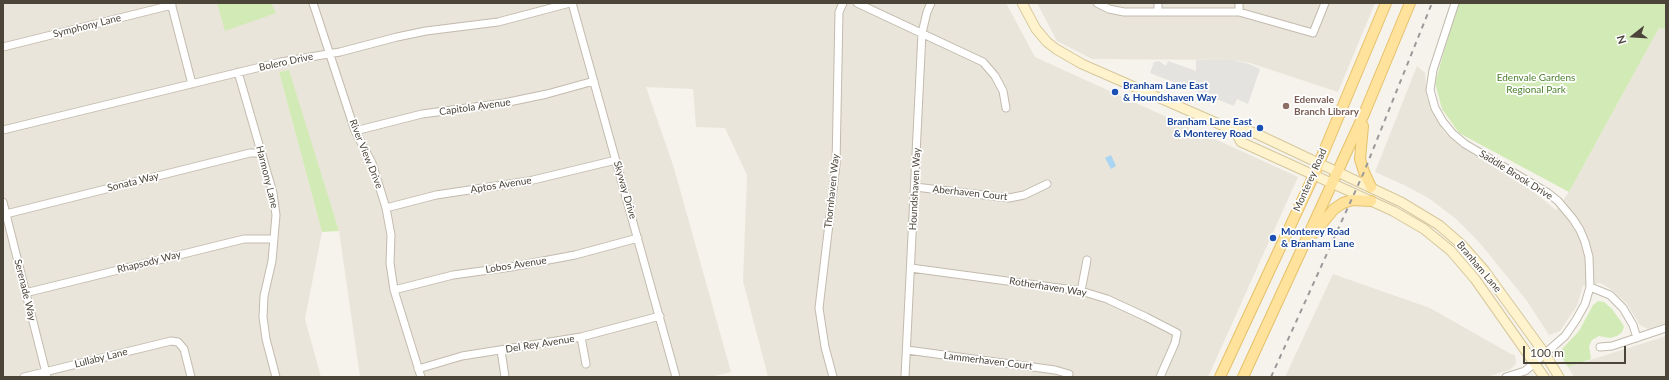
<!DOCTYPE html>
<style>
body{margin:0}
#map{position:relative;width:1669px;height:380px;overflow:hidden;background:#f6f3ec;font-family:Lato,sans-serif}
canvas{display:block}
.frame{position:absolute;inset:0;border:4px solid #4b4439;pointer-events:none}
.north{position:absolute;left:1613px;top:16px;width:40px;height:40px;-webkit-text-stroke:3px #fff;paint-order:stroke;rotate:253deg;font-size:11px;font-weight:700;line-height:16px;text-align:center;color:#4b4439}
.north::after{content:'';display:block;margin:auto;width:14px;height:18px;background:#4b4439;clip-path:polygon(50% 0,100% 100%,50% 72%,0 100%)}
.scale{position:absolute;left:1523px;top:346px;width:103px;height:18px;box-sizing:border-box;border:2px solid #4b4439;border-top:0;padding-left:5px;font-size:12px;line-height:14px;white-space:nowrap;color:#4b4439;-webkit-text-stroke:3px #fff;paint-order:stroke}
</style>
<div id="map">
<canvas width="1669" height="380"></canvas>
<div class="frame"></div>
<div class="north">N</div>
<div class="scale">100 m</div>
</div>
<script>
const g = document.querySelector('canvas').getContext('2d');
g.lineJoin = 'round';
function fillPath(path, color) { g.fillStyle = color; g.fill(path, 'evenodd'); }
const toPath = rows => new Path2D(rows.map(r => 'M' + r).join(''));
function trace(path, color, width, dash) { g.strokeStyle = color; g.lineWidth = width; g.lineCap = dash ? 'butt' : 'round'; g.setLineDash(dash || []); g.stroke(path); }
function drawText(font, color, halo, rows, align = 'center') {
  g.font = font + ' Lato,sans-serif'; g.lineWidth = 3.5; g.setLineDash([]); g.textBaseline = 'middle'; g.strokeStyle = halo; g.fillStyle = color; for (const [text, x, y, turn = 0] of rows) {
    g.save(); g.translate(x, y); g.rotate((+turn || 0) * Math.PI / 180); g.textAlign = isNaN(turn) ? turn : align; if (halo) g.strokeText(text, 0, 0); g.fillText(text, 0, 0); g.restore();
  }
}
fillPath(toPath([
 [3,3,1006,3,1035,57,1298,177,1208,377,768,377,743,281,747,175,725,128,696,127,693,89,646,87,674,168,731,372,711,377,360,377,339,231,288,70,279,72,322,232,305,319,321,377,3,377],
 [1037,3,1375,3,1338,92,1250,63,1234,60,1092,59,1057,41],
 [1659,28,1666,29,1666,323,1648,329,1640,325,1627,304,1612,290,1600,283,1583,286,1577,306,1560,331,1549,335,1527,301,1479,242,1456,219,1430,199,1404,185,1375,172,1417,66,1425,73,1427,98,1444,132,1466,150,1534,192,1556,210,1569,192],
 [1333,274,1430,308,1511,354,1515,355,1516,364,1511,369,1487,377,1285,377],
 [1666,336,1666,377,1574,377,1568,367]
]), '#eae5da');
fillPath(toPath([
 [217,3,271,3,276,13,225,31],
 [1458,3,1666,3,1666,29,1659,28,1569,192,1459,133,1442,109,1435,83],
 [289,70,339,231,322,232,279,72],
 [1598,301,1604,302,1612,309,1622,323,1624,327,1622,332,1617,336,1610,338,1599,336,1592,340,1589,346,1591,359,1568,367,1562,358,1562,349,1579,331,1593,305]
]), '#d2eab5');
fillPath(toPath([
 [1196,60,1233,60,1249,64,1260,69,1248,104,1237,99,1234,106,1150,73,1154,62,1159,61,1166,66,1168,61,1196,71]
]), '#e5e3e0');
fillPath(toPath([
 [1111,155,1116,166,1111,169,1105,158]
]), '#a9d4f2');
const street = toPath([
 [171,3,192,84],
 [313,3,355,131,372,163,386,208,391,235,390,263,394,290,421,377],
 [572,3,676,377],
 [857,3,983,62,995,76,1003,91,1006,108],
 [1097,3,1109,9,1124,12,1239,12,1313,33,1325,3],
 [1455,3,1433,70,1430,90,1435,108,1443,122,1453,134,1465,144,1548,193,1558,201,1573,219,1580,230,1585,242,1589,257,1590,287,1585,304,1576,320,1565,336,1525,371,1506,377],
 [1158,12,1158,3],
 [1239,12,1239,3],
 [3,47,172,5],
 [238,72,273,193,276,215,272,261,264,296,263,317,266,339,276,377],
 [3,130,281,62,340,52,397,37,426,31,498,22,570,3],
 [355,131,422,114,504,103,547,94,594,81],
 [915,187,1009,198,1024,195,1047,184],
 [3,202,47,377],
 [386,208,436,195,529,181,616,160],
 [6,214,250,153,261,153],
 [911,268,1081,291,1107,299,1146,317,1177,333,1175,343,1160,377],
 [1590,287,1610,295,1623,308,1633,325,1637,338],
 [394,290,453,275,511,267,575,255,638,238],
 [1081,291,1087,260],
 [25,293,244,239,274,239],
 [581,337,586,364],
 [1600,347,1612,346,1666,328],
 [501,350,505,377],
 [907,350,1055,370,1069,374],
 [418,369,462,356,581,337,660,316],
 [24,377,171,341,178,342,184,349,191,377],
 [833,377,825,347,819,308,836,165,839,12,843,3],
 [905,377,922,33,927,12,931,3]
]);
const secondary = toPath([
 [1022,3,1036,29,1047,42,1056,49,1082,64,1235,131,1249,131,1257,134,1401,202,1439,225,1462,245,1484,270,1545,354,1559,377],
 [1235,131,1241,142,1393,211,1424,229,1451,251,1475,279,1544,377]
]);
const primary = toPath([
 [1363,126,1360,159,1364,172,1371,187],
 [1314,233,1334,209,1343,203,1352,200,1371,201],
 [1220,377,1314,175,1386,3],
 [1243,377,1364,114,1410,3]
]);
trace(street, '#c2bbae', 9);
trace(secondary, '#d6c79b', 11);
trace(primary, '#e6c16a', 12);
trace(street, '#fff', 7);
trace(secondary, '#fff3cd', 9);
trace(primary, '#ffe39c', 10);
trace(toPath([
 [1271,377,1364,172,1432,3]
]), '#9a9a9a', 2, [5, 5]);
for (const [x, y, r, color] of [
 [1115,92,4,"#1a4fb4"],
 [1286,106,4,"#8d6e63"],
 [1260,128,4,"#1a4fb4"],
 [1273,238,4,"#1a4fb4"]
]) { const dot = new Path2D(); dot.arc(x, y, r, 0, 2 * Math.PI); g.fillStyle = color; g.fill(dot); trace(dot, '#fff', 1.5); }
drawText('10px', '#4b4439', '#fff', [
 ["Symphony Lane",87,26,-14],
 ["Bolero Drive",286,62,-12],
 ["Capitola Avenue",475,107,-8],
 ["River View Drive",366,154,68],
 ["Saddle Brook Drive",1516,175,32],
 ["Harmony Lane",267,177,76],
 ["Monterey Road",1310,180,-66],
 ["Sonata Way",133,182,-14],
 ["Aptos Avenue",501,185,-9],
 ["Houndshaven Way",915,189,-87],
 ["Skyway Drive",625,190,74],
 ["Thornhaven Way",832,191,-84],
 ["Aberhaven Court",970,193,6],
 ["Rhapsody Way",149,262,-14],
 ["Lobos Avenue",516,265,-9],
 ["Branham Lane",1479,267,50],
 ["Rotherhaven Way",1048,287,9],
 ["Serenade Way",25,290,76],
 ["Del Rey Avenue",540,344,-9],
 ["Lullaby Lane",101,358,-14],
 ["Lammerhaven Court",988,361,7]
]);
drawText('10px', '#4a7f2a', '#fff', [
 ["Edenvale Gardens",1536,78],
 ["Regional Park",1536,90]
]);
drawText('bold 10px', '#164399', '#fff', [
 ["Branham Lane East",1123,86],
 ["& Houndshaven Way",1123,98],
 ["Branham Lane East",1252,122,"right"],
 ["& Monterey Road",1252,134,"right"],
 ["Monterey Road",1281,232],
 ["& Branham Lane",1281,244]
], 'left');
drawText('bold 10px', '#785e54', '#fff', [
 ["Edenvale",1294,100],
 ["Branch Library",1294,112]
], 'left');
</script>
